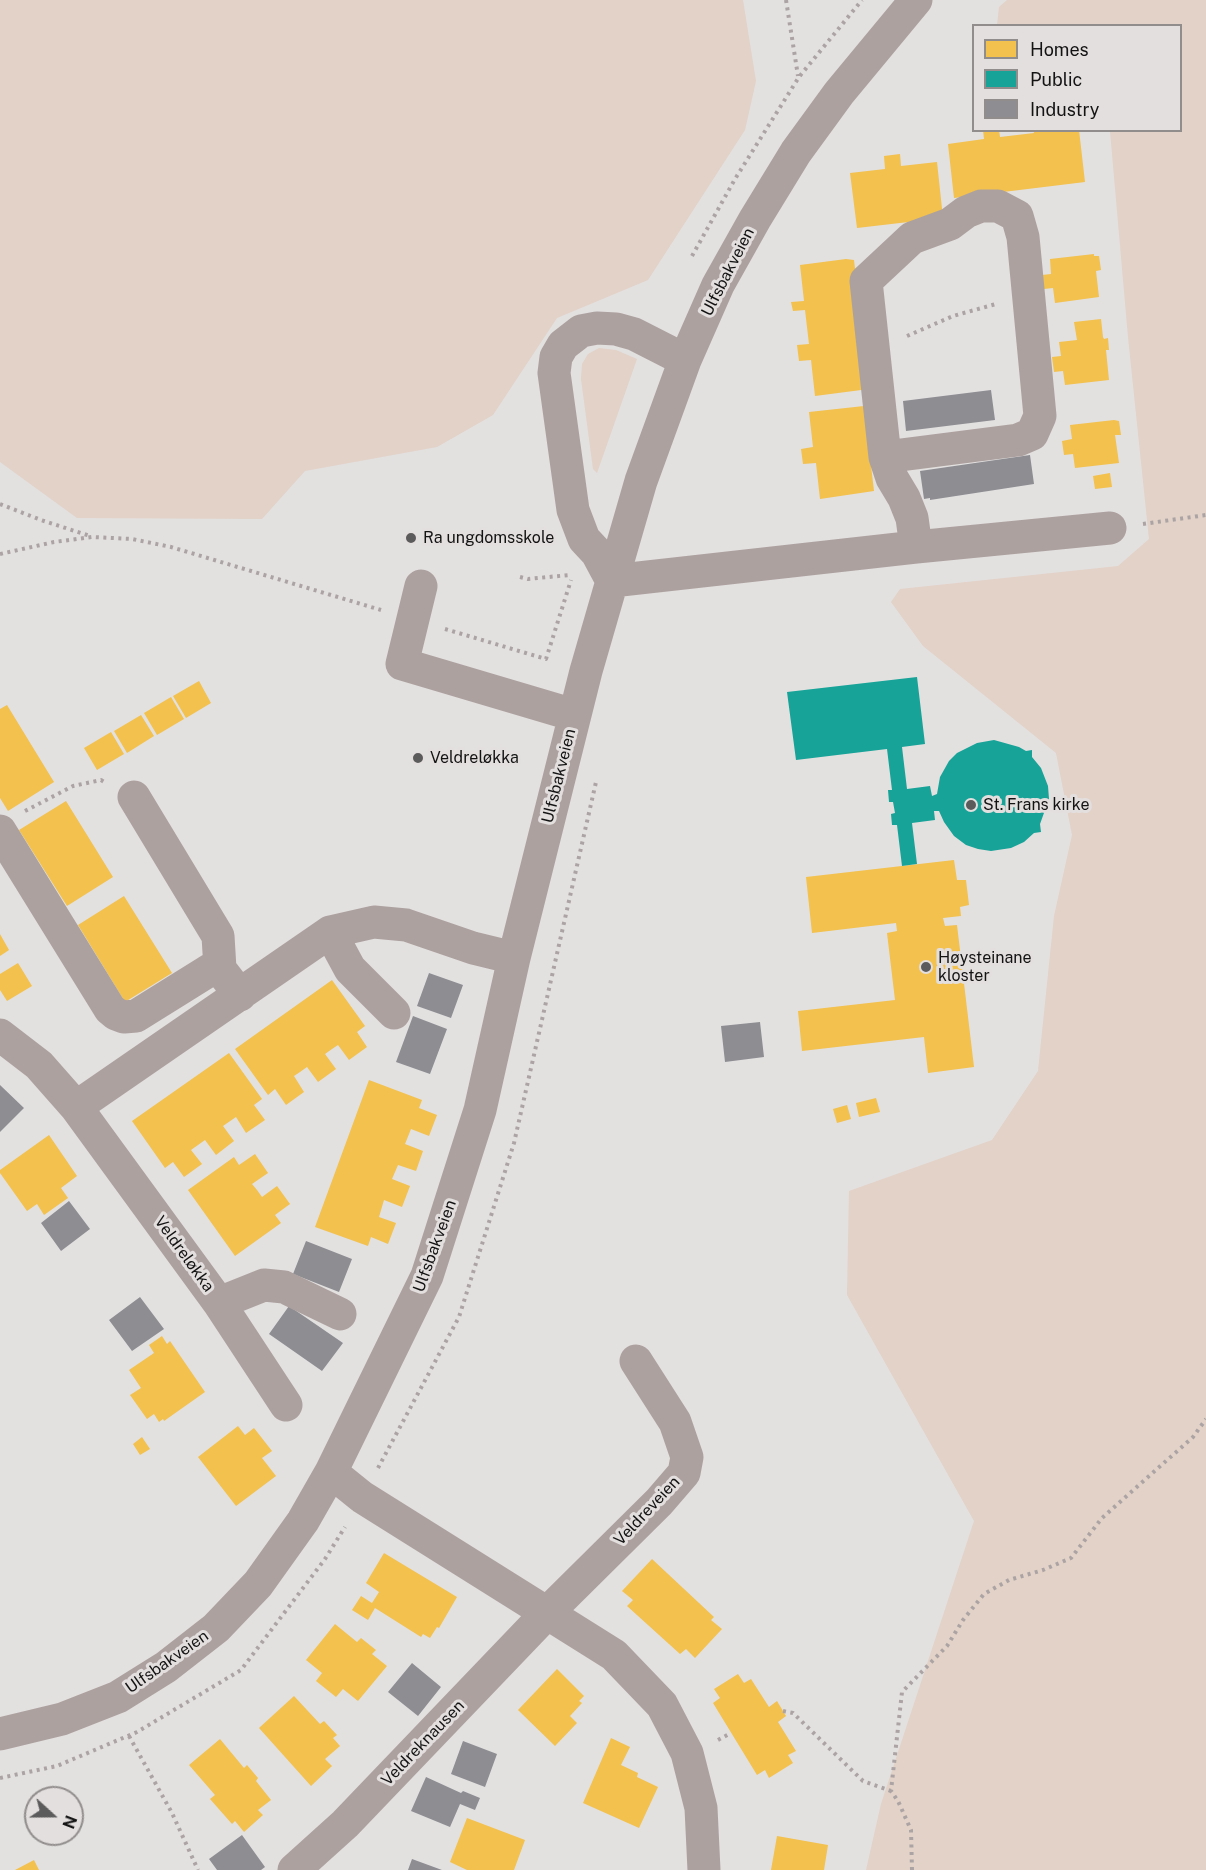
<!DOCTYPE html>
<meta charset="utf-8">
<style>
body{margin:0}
#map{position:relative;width:1206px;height:1870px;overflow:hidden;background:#e3e0e0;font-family:"Public Sans",sans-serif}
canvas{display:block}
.legend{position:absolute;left:972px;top:24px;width:210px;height:108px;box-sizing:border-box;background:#e4dfdf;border:2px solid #918d8d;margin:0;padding:8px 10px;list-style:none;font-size:18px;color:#141313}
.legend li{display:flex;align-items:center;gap:12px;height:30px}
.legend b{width:30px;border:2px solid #918d8d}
.north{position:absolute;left:24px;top:1786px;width:60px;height:60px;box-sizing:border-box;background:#e4dfdf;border:2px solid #918d8d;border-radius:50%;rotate:111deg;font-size:16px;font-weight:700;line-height:24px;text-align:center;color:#141313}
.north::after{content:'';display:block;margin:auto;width:21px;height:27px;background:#5c5b5b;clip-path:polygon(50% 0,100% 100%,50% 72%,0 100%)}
</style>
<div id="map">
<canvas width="1206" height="1870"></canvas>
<ul class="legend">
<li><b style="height:16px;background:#f2c14e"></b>Homes</li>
<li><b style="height:16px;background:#17a398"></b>Public</li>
<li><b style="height:16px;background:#8d8d92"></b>Industry</li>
</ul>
<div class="north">N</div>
</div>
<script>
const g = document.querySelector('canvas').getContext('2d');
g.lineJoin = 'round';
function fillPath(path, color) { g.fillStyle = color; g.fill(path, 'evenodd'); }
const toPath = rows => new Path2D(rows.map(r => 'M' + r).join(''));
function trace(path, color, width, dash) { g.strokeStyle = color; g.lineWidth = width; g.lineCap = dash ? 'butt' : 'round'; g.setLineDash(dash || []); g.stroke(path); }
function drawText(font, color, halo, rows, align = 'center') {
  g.font = font + ' "Public Sans",sans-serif'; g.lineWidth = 6; g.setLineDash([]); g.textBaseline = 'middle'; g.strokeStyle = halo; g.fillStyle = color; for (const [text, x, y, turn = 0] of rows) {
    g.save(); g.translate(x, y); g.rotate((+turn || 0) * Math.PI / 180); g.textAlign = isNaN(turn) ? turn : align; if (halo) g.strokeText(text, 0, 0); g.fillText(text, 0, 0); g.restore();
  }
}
fillPath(toPath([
 [0,0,743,0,756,81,745,130,648,280,557,318,493,415,437,447,305,471,262,519,77,518,0,462],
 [1007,0,1206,0,1206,1870,866,1870,881,1804,974,1521,847,1295,849,1191,992,1140,1038,1071,1054,916,1072,835,1056,753,923,646,891,602,900,589,1118,566,1149,539,1128,337,1110,131,1180,130,1180,26,997,25,999,7],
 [599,348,616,350,637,359,597,473,593,469,581,379,582,364,588,354]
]), '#e2d2c7');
fillPath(toPath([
 [983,130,999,130,1000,137,1034,133,1033,130,1043,130,1043,132,1079,130,1085,182,954,198,948,144,984,139],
 [900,154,901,166,937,162,943,218,857,228,850,173,885,169,884,156],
 [1094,254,1094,256,1099,256,1101,270,1096,271,1099,297,1055,303,1053,288,1044,289,1042,275,1051,274,1050,259],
 [846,259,854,260,869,389,815,396,811,360,799,361,797,345,809,344,805,310,793,311,791,302,804,301,800,265],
 [1101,319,1103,337,1104,339,1108,338,1109,350,1106,350,1109,380,1065,385,1063,371,1054,372,1052,357,1061,356,1059,342,1077,340,1074,322],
 [864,406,874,491,820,499,816,463,803,464,801,449,813,447,809,412],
 [1114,420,1119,421,1121,435,1115,435,1119,463,1075,468,1073,454,1064,455,1062,441,1072,439,1070,425],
 [1110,473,1112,487,1095,489,1093,476],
 [199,681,211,703,186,718,173,696],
 [171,697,184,719,157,735,144,713],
 [7,705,54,782,8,811,0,798,0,709],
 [141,715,154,736,127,753,114,731],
 [111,732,124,754,97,770,84,748],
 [66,801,113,877,67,906,19,830],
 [954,860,957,880,966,880,969,905,960,907,961,916,943,918,945,926,957,925,974,1067,928,1073,924,1037,802,1051,798,1011,895,1000,887,933,897,931,896,923,812,933,806,877],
 [124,896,172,973,125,1002,78,925],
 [0,934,9,950,0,956],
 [18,963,32,986,7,1001,0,990,0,974],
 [332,980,365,1026,357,1032,367,1047,349,1060,338,1045,332,1049,325,1054,336,1069,318,1082,307,1067,300,1072,294,1076,304,1092,286,1105,275,1089,268,1095,235,1049],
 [229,1053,262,1099,254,1105,265,1120,246,1133,236,1117,223,1126,234,1141,216,1155,205,1140,191,1150,202,1164,184,1177,173,1162,165,1168,132,1121],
 [369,1080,422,1100,419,1108,437,1115,429,1136,411,1129,405,1144,423,1151,416,1171,398,1165,392,1179,410,1186,402,1207,384,1200,379,1217,396,1223,388,1244,371,1237,368,1246,315,1227],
 [876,1098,880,1112,859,1117,856,1103],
 [847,1105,851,1119,837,1123,833,1109],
 [49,1135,77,1176,61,1188,68,1198,44,1215,37,1204,27,1211,0,1173,0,1170],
 [255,1154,268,1173,252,1184,257,1190,262,1197,277,1186,290,1204,275,1215,281,1223,235,1256,188,1190,234,1157,239,1165],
 [162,1336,167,1344,170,1341,205,1392,164,1421,163,1419,159,1422,154,1414,147,1419,130,1395,141,1388,129,1370,154,1353,149,1345],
 [238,1426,245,1435,254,1428,272,1451,262,1458,276,1476,236,1506,198,1457],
 [142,1437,150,1449,140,1455,133,1444],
 [384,1553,457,1597,439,1628,437,1627,430,1638,423,1634,421,1637,375,1608,368,1620,352,1610,361,1596,372,1603,379,1592,366,1583],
 [652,1559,714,1617,711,1620,722,1629,695,1658,686,1649,680,1654,627,1606,633,1600,622,1591],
 [335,1624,357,1642,361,1638,376,1650,372,1654,387,1666,358,1701,343,1689,336,1697,316,1681,322,1673,306,1660],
 [557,1669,584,1696,579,1701,582,1703,570,1716,577,1723,555,1746,518,1710],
 [738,1674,744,1683,751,1679,769,1707,777,1701,786,1716,778,1722,796,1751,788,1755,793,1763,769,1778,765,1770,757,1775,713,1703,720,1698,714,1689],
 [294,1696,320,1724,324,1721,337,1735,333,1738,340,1746,325,1759,332,1766,311,1786,259,1728],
 [611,1738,630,1747,621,1765,638,1773,637,1777,658,1787,639,1828,583,1803],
 [220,1739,244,1768,247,1765,258,1778,256,1781,271,1800,258,1810,263,1815,244,1832,235,1821,232,1824,210,1799,215,1795,189,1765],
 [467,1818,525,1840,514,1870,467,1870,450,1862],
 [777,1836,828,1845,824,1870,771,1870],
 [34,1860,39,1870,15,1870]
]), '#f2c14e');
fillPath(toPath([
 [917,677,925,744,902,747,907,789,930,786,932,796,937,794,940,777,949,761,957,753,977,743,994,740,1019,747,1026,751,1032,750,1032,757,1041,768,1048,786,1049,799,1040,824,1041,832,1034,833,1024,842,1011,848,991,851,978,849,966,845,954,836,944,822,939,811,934,811,935,820,912,823,917,864,902,866,897,825,892,825,891,814,895,813,893,802,889,802,888,790,892,790,887,749,796,760,787,692]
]), '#17a398');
fillPath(toPath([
 [991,390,995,420,906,431,903,401],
 [1030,455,1034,484,930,500,930,498,924,499,920,471],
 [429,973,463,985,451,1018,417,1006],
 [413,1016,447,1029,430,1074,396,1062],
 [760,1022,764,1057,725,1062,721,1026],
 [0,1085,24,1108,0,1132],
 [69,1201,90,1229,61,1251,41,1223],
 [306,1241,352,1259,339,1292,293,1274],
 [140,1297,164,1329,132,1351,109,1320],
 [289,1306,343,1343,322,1371,269,1334],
 [412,1663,441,1687,418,1716,388,1692],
 [463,1741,497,1754,485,1787,451,1774],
 [426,1777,461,1793,463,1791,480,1798,475,1810,460,1804,450,1827,411,1811],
 [242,1835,265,1867,261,1870,217,1870,209,1859],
 [412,1859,442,1870,408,1870]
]), '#8d8d92');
trace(toPath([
 [786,0,798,76],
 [692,256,735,179,799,77,862,0],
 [907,336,953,316,996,304],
 [0,504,41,520,90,536],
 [1143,524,1206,515],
 [0,554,54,542,92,537,132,539,171,547,381,610],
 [520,577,528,579,569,575],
 [445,629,546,659,571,580],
 [25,811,73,786,101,780,106,783],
 [378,1468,459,1317,514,1143,596,782],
 [783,1711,793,1713,863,1781,891,1791],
 [129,1736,172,1813,198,1870],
 [718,1740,731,1733],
 [0,1778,57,1766,137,1732,241,1670,325,1559,345,1527],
 [912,1870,911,1830,898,1801,891,1791,902,1692,947,1646,963,1620,984,1594,1009,1580,1043,1570,1071,1558,1102,1518,1193,1437,1206,1419]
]), '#aca4a4', 4, [3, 4.5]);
trace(toPath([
 [685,360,634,334,616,329,597,328,581,331,563,345,556,357,554,373,573,510,584,539,597,553,612,581,916,547,1110,528],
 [885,457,1018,440,1032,434,1040,416,1023,237,1017,216,998,206,981,206,966,212,950,224,912,238,866,281,885,457,892,478,904,498,912,518,916,547],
 [421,586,402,664,574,715],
 [134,797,218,936,220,969],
 [0,831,110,1009,116,1014,124,1017,136,1016,213,968,220,969,240,995],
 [330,932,350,969,394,1013],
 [0,1035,39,1065,76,1107,219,1303,286,1405],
 [76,1107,330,932,374,922,406,925,473,948,514,958],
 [219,1303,264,1285,284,1287,340,1314],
 [331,1472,362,1497,614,1655,662,1705,687,1753,701,1808,704,1870],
 [0,1734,62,1719,118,1697,166,1667,216,1628,258,1584,303,1521,331,1472,427,1276,480,1110,514,958,586,671,641,481,685,360,718,285,755,219,796,152,839,93,916,0],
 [294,1870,345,1824,548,1612,659,1502,684,1473,687,1457,675,1422,636,1361]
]), '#aca19f', 33);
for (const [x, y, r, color] of [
 [411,538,6,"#5c5b5b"],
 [418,758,6,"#5c5b5b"],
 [971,805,6,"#5c5b5b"],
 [926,967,6,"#5c5b5b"]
]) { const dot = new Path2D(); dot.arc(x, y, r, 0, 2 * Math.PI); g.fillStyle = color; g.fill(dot); trace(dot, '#e4dfdf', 2); }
drawText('16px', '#141313', '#e4dfdf', [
 ["Ulfsbakveien",728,272,-63],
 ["Ulfsbakveien",559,776,-76],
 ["Ulfsbakveien",435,1246,-70],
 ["Veldreløkka",184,1254,54],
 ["Veldreveien",647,1511,-47],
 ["Ulfsbakveien",167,1662,-35],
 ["Veldreknausen",423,1743,-46]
]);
drawText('16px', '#141313', '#e4dfdf', [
 ["Ra ungdomsskole",423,538],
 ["Veldreløkka",430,758],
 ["St. Frans kirke",983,805],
 ["Høysteinane",938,958],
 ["kloster",938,976]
], 'left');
</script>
